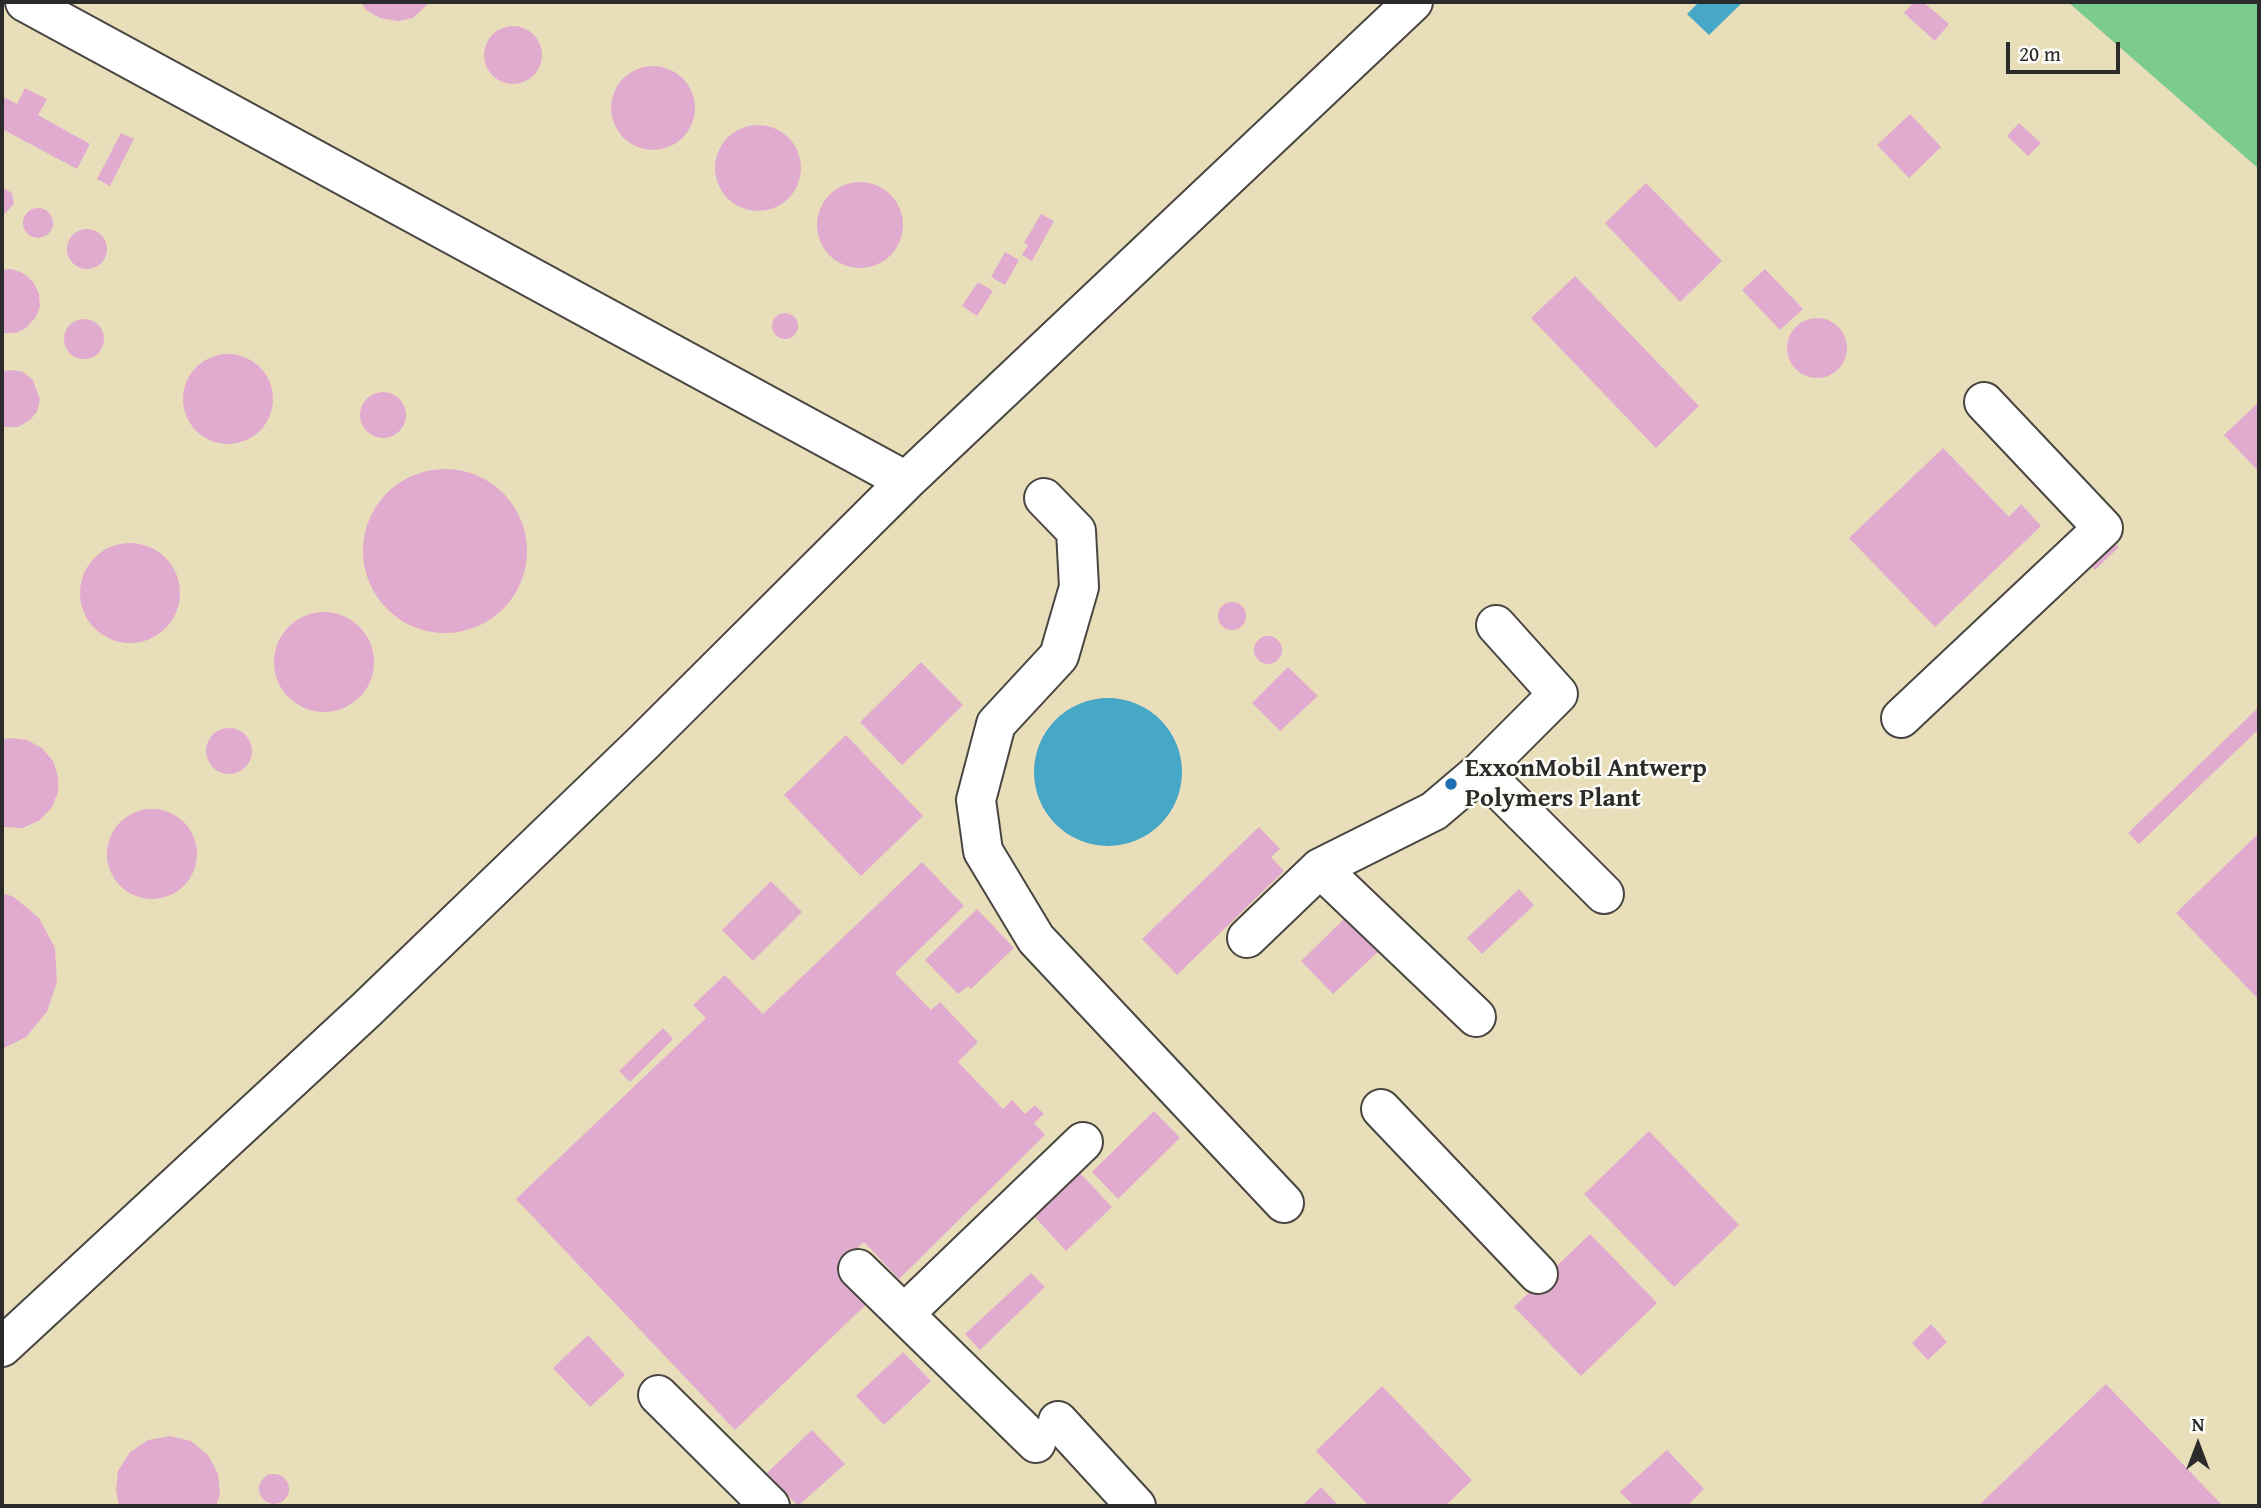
<!DOCTYPE html>
<style>
body{margin:0}
#map{position:relative;width:2261px;height:1508px;overflow:hidden;background:#e9deba;font-family:"Gentium Book Plus",serif}
canvas{display:block}
.frame{position:absolute;inset:0;border:4px solid #2b2b2b;pointer-events:none}
.north{position:absolute;left:2163px;top:1410px;width:70px;height:70px;-webkit-text-stroke:5px #fdfcf7;paint-order:stroke;rotate:0deg;font-size:19px;font-weight:700;line-height:28px;text-align:center;color:#2b2b2b}
.north::after{content:'';display:block;margin:auto;width:24px;height:32px;background:#2b2b2b;clip-path:polygon(50% 0,100% 100%,50% 72%,0 100%)}
.scale{position:absolute;left:2006px;top:42px;width:114px;height:32px;box-sizing:border-box;border:4px solid #2b2b2b;border-top:0;padding-left:9px;font-size:21px;line-height:24px;white-space:nowrap;color:#2b2b2b;-webkit-text-stroke:5px #fdfcf7;paint-order:stroke}
</style>
<div id="map">
<canvas width="2261" height="1508"></canvas>
<div class="frame"></div>
<div class="north">N</div>
<div class="scale">20 m</div>
</div>
<script>
const g = document.querySelector('canvas').getContext('2d');
g.lineJoin = 'round';
function fillPath(path, color) { g.fillStyle = color; g.fill(path, 'evenodd'); }
const toPath = rows => new Path2D(rows.map(r => 'M' + r).join(''));
function trace(path, color, width, dash) { g.strokeStyle = color; g.lineWidth = width; g.lineCap = dash ? 'butt' : 'round'; g.setLineDash(dash || []); g.stroke(path); }
function drawText(font, color, halo, rows, align = 'center') {
  g.font = font + ' "Gentium Book Plus",serif'; g.lineWidth = 5; g.setLineDash([]); g.textBaseline = 'middle'; g.strokeStyle = halo; g.fillStyle = color; for (const [text, x, y, turn = 0] of rows) {
    g.save(); g.translate(x, y); g.rotate((+turn || 0) * Math.PI / 180); g.textAlign = isNaN(turn) ? turn : align; if (halo) g.strokeText(text, 0, 0); g.fillText(text, 0, 0); g.restore();
  }
}
fillPath(toPath([
 [2068,2,2259,2,2259,169,2163,85]
]), '#7bcc8d');
fillPath(toPath([
 [1699,2,1743,2,1709,35,1687,14],
 '1034 772a74 74 0 1 1 148 0a74 74 0 1 1-148 0Z'
]), '#46a7c6');
fillPath(toPath([
 [361,2,430,2,413,18,398,21,380,18,366,10],
 [1914,2,1923,2,1949,24,1935,41,1904,13],
 '484 55a29 29 0 1 1 58 0a29 29 0 1 1-58 0Z',
 '611 108a42 42 0 1 1 84 0a42 42 0 1 1-84 0Z',
 [25,88,47,99,38,115,90,144,77,169,2,129,2,96,17,104],
 [1910,114,1941,147,1909,178,1877,145],
 [2019,123,2041,143,2028,156,2007,136],
 '715 168a43 43 0 1 1 86 0a43 43 0 1 1-86 0Z',
 [121,133,134,139,110,186,97,179],
 '817 225a43 43 0 1 1 86 0a43 43 0 1 1-86 0Z',
 [1646,183,1722,261,1680,302,1605,223],
 [2,187,12,193,14,204,2,217],
 '23 223a15 15 0 1 1 30 0a15 15 0 1 1-30 0Z',
 [1041,214,1054,221,1032,261,1022,255,1028,245,1024,243],
 '67 249a20 20 0 1 1 40 0a20 20 0 1 1-40 0Z',
 [1005,252,1019,260,1005,285,991,277],
 [11,269,23,273,33,282,39,294,40,306,36,317,26,328,16,333,2,333,2,270],
 [1765,269,1803,309,1780,330,1742,290],
 [1575,276,1699,406,1656,448,1531,318],
 [978,282,993,291,977,316,962,306],
 '772 326a13 13 0 1 1 26 0a13 13 0 1 1-26 0Z',
 '1787 348a30 30 0 1 1 60 0a30 30 0 1 1-60 0Z',
 '64 339a20 20 0 1 1 40 0a20 20 0 1 1-40 0Z',
 '183 399a45 45 0 1 1 90 0a45 45 0 1 1-90 0Z',
 [12,370,23,372,33,380,40,400,37,412,30,420,18,427,6,427,2,426,2,371],
 '360 415a23 23 0 1 1 46 0a23 23 0 1 1-46 0Z',
 [2259,402,2259,472,2224,435],
 [1943,448,2009,517,2021,504,2041,526,1935,627,1849,538],
 '363 551a82 82 0 1 1 164 0a82 82 0 1 1-164 0Z',
 [2109,538,2119,547,2095,570,2086,560],
 '80 593a50 50 0 1 1 100 0a50 50 0 1 1-100 0Z',
 '1218 616a14 14 0 1 1 28 0a14 14 0 1 1-28 0Z',
 '274 662a50 50 0 1 1 100 0a50 50 0 1 1-100 0Z',
 '1254 650a14 14 0 1 1 28 0a14 14 0 1 1-28 0Z',
 [921,662,963,705,902,765,860,722],
 [1288,667,1318,696,1280,731,1252,703],
 [2259,707,2259,729,2139,844,2128,833],
 '206 751a23 23 0 1 1 46 0a23 23 0 1 1-46 0Z',
 [846,735,923,816,861,876,784,795],
 [9,738,27,740,42,748,53,761,58,777,58,792,52,807,40,820,23,828,2,827,2,740],
 '107 854a45 45 0 1 1 90 0a45 45 0 1 1-90 0Z',
 [1259,827,1280,849,1271,857,1284,871,1177,975,1142,939],
 [2259,833,2259,1000,2176,913],
 [922,862,964,906,895,973,931,1010,940,1002,978,1042,958,1062,1003,1109,1012,1100,1025,1114,1035,1105,1044,1114,1034,1123,1045,1135,899,1279,864,1242,845,1260,877,1294,735,1430,516,1199,706,1018,693,1005,725,975,763,1014],
 [771,881,802,912,753,961,722,930],
 [1519,889,1534,905,1482,954,1467,938],
 [2,893,14,897,39,918,55,948,57,982,47,1012,26,1037,2,1049],
 [977,909,1014,948,971,989,968,986,958,994,925,960],
 [1347,916,1380,950,1333,994,1301,961],
 [663,1028,673,1039,630,1082,619,1071],
 [1154,1111,1180,1138,1118,1199,1092,1172],
 [1649,1131,1739,1225,1674,1287,1584,1194],
 [1080,1173,1112,1207,1066,1251,1034,1216],
 [1590,1234,1657,1303,1581,1376,1514,1307],
 [1031,1273,1045,1287,980,1350,965,1334],
 [1931,1324,1947,1342,1928,1360,1912,1343],
 [588,1335,625,1375,590,1407,553,1368],
 [903,1352,931,1381,884,1425,856,1396],
 [2106,1384,2223,1506,1978,1506],
 [1382,1386,1472,1480,1445,1506,1369,1506,1316,1451],
 [812,1430,845,1464,798,1506,767,1473],
 [170,1436,191,1441,208,1455,218,1474,220,1494,216,1506,119,1506,116,1490,118,1471,130,1452,148,1440],
 [1667,1450,1704,1489,1687,1506,1634,1506,1620,1492],
 '259 1489a15 15 0 1 1 30 0a15 15 0 1 1-30 0Z',
 [1321,1487,1339,1506,1302,1506]
]), '#e1abd0');
const minor = toPath([
 [906,481,1413,2],
 [1044,498,1076,531,1079,587,1059,656,996,724,976,800,983,851,1036,939,1284,1203],
 [1901,718,2103,528,1984,402],
 [1481,771,1604,894],
 [1320,868,1434,811,1481,771,1558,694,1496,625],
 [1247,938,1320,868,1476,1017],
 [1381,1109,1538,1274],
 [858,1269,1036,1443],
 [906,1312,1083,1142],
 [2,1347,366,1010,643,743,906,481,25,2],
 [658,1395,770,1506],
 [1058,1421,1136,1506]
]);
trace(minor, '#484640', 42);
trace(minor, '#fff', 38);
for (const [x, y, r, color] of [
 [1451,784,7,"#1f6fb2"]
]) { const dot = new Path2D(); dot.arc(x, y, r, 0, 2 * Math.PI); g.fillStyle = color; g.fill(dot); trace(dot, '#fdfcf7', 2.5); }
drawText('bold 26px', '#2b2b2b', '#fdfcf7', [
 ["ExxonMobil Antwerp",1465,769],
 ["Polymers Plant",1465,799]
], 'left');
</script>
